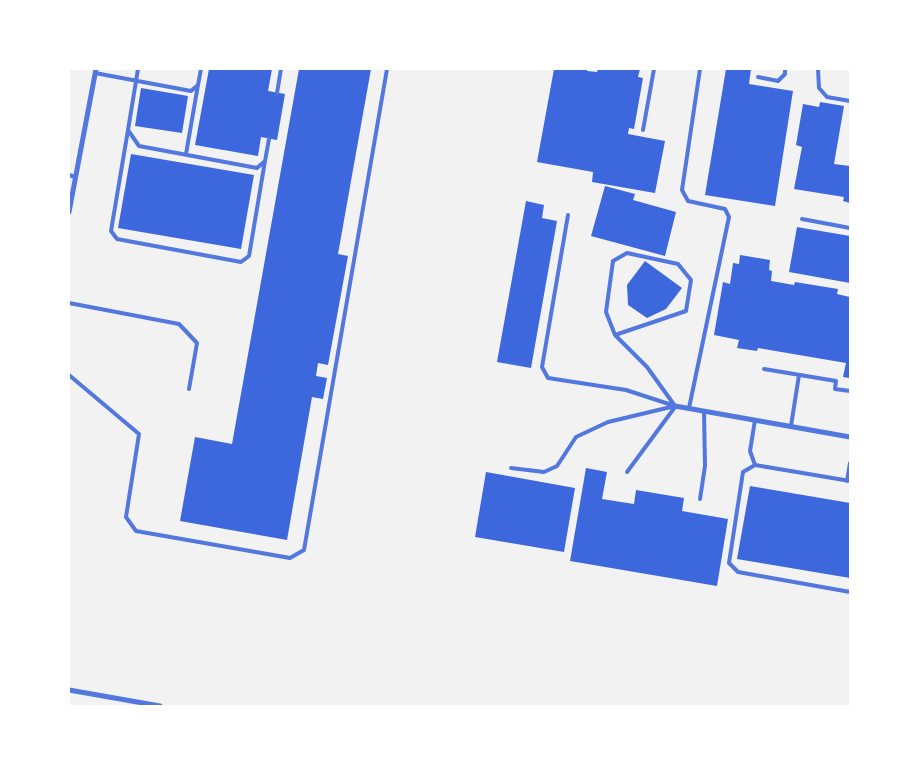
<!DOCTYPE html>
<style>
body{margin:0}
#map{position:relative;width:919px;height:775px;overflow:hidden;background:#f2f2f2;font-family:Commissioner,sans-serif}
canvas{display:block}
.frame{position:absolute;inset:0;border:70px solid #fff;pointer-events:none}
</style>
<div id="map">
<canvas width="919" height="775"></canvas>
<div class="frame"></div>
</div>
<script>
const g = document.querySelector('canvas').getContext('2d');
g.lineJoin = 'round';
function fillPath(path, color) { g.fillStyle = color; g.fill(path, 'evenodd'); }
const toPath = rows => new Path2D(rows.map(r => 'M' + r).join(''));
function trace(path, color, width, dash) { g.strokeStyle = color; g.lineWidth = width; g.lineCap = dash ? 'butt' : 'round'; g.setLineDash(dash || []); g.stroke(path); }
fillPath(toPath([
 [209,69,272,69,268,91,285,94,277,140,261,137,258,156,195,145],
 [299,69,371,69,338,254,348,256,328,365,318,363,316,376,327,378,323,399,312,397,287,540,180,521,195,437,232,444],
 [554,69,587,69,587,71,597,72,598,69,613,70,613,69,640,69,638,77,643,78,634,129,629,128,628,134,665,141,655,193,592,182,593,172,537,162],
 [726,69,751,69,749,84,793,91,775,206,705,195],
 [141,88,188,96,182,133,135,126],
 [820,102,844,106,834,164,850,166,850,203,843,201,844,197,794,189,802,147,796,145,803,104,819,107],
 [131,154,254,175,241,249,118,228],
 [605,186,635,194,633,200,676,212,665,256,591,236],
 [526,201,544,205,542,218,557,221,531,368,497,362],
 [797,227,850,236,850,283,789,272],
 [740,255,770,260,769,270,772,271,771,281,794,285,795,282,838,289,837,294,850,297,850,378,843,377,846,363,758,348,757,351,737,348,739,340,714,335,723,282,730,284,733,263,739,264],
 [645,261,682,288,666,309,647,318,628,305,627,285],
 [586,468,607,472,602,499,634,504,636,490,684,498,682,511,728,519,717,586,570,561],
 [486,472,575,488,564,552,475,537],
 [750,486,850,503,850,578,737,559]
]), '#3d67dc');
trace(toPath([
 [138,69,128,130,139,146,257,168,265,161,269,139],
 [818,69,819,88,827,97,850,101],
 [95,73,191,91,198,85,201,69],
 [758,77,778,81,785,74,785,69],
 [277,93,281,69],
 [128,130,111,231,117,239,241,262,249,256,265,161],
 [643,130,654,69],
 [186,154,198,85],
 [69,175,75,177],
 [568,215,542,367,548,378,626,390,675,406],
 [802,219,850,228],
 [69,303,179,324,197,343,189,389],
 [615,335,686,311,691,280,678,264,627,253,613,261,606,312,615,335,647,367,675,406],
 [764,369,836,381,835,389,850,391],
 [69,375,139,434,126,517,136,531,290,558,304,550,387,69],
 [689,408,729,217,725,209,688,201,682,190,700,69],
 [791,426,799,375],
 [755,465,750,451,755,420],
 [511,468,544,472,557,466,576,437,608,422,675,406],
 [627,472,675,407],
 [847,481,850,463],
 [850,481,755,465,743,472,729,563,738,572,850,592],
 [700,499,705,466,704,411]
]), '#5277de', 4);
trace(toPath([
 [69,212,96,69],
 [675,406,850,437],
 [69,690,160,706]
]), '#5277de', 5);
</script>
